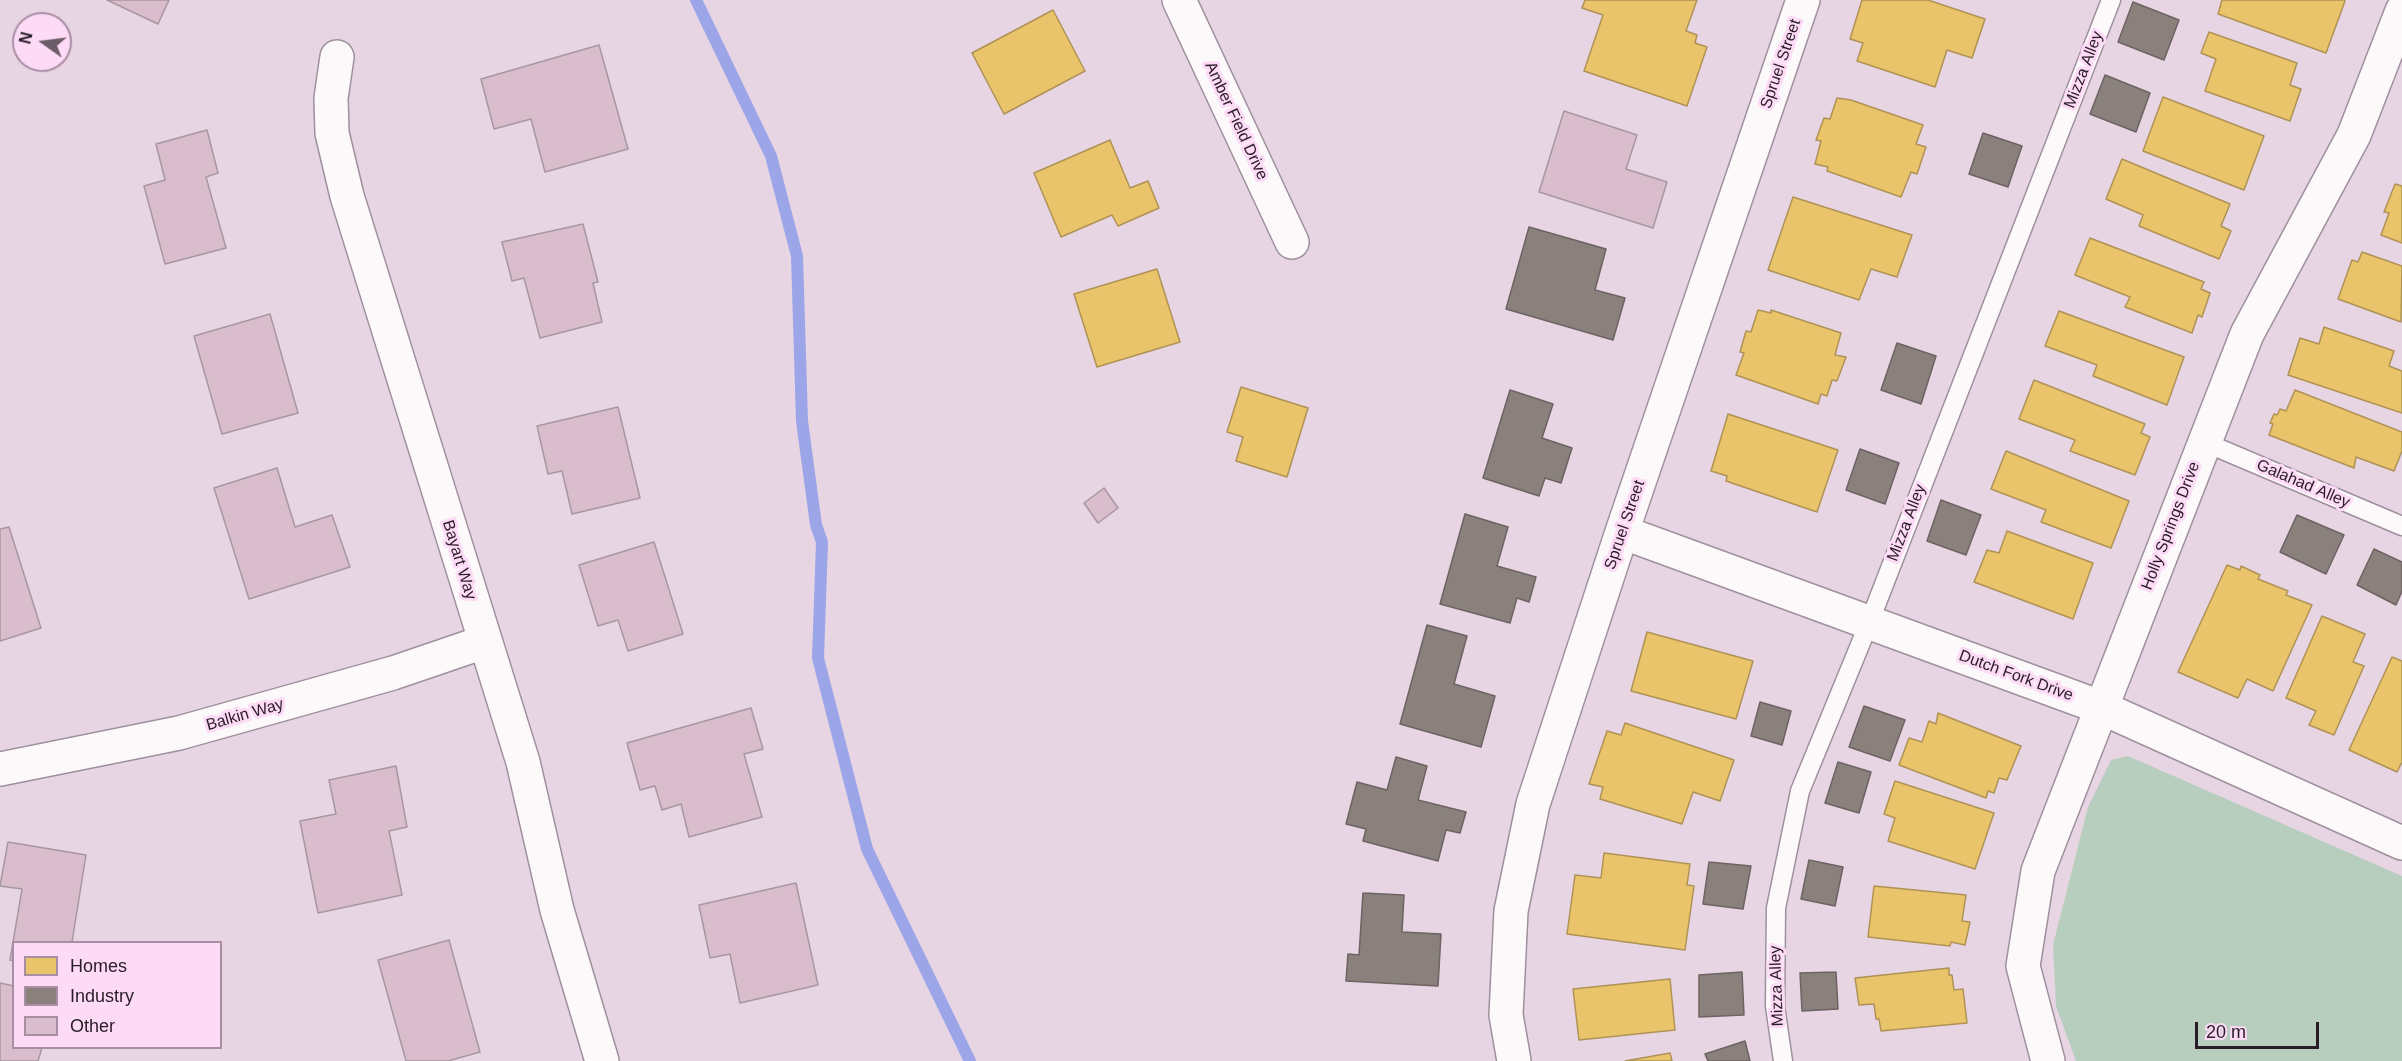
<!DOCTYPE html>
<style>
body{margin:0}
#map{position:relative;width:2402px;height:1061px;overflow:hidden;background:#e8d5e4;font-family:Helvetica,sans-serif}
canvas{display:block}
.legend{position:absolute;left:12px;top:941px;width:210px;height:108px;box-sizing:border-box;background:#fddaf6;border:2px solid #a88ea3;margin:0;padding:8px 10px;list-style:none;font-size:18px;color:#281c26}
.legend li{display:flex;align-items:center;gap:12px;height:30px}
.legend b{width:30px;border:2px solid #a88ea3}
.north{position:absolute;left:12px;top:12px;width:60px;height:60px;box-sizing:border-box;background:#fddaf6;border:2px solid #a88ea3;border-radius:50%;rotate:284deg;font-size:16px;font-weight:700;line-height:24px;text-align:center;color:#281c26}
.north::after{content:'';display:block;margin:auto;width:21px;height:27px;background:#6b5d68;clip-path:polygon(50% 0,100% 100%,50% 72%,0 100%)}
.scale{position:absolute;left:2195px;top:1022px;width:124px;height:27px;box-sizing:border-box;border:3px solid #281c26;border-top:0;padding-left:8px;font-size:18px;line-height:21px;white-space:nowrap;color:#281c26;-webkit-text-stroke:4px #fddaf6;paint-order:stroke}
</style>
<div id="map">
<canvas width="2402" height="1061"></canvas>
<ul class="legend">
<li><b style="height:16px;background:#e9c46a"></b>Homes</li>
<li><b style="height:16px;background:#8a817c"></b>Industry</li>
<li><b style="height:16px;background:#d9bdcc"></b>Other</li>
</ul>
<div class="north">N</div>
<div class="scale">20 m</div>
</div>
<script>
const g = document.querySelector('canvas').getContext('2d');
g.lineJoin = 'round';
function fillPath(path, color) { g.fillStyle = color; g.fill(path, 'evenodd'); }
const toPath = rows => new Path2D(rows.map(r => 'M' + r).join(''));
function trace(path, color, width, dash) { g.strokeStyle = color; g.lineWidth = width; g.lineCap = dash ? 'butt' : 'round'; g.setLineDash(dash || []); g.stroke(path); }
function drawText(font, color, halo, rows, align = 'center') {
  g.font = font + ' Helvetica,sans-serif'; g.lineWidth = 6; g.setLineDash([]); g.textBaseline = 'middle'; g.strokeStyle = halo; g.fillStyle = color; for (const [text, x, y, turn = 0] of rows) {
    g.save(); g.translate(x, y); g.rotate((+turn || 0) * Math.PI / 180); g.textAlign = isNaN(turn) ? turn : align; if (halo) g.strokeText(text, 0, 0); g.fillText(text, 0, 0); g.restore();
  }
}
fillPath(toPath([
 [2128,756,2402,876,2402,1061,2076,1061,2056,1006,2053,945,2088,807,2111,760]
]), '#b7cebe');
const homes = toPath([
 [1585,0,1697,0,1686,31,1697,35,1695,43,1707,47,1687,106,1584,71,1603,15,1582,8,1585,0],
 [1862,0,1928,0,1985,19,1972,58,1947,50,1935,87,1857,61,1863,43,1850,39,1862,0],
 [2222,0,2344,0,2345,1,2326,53,2218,14,2222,0],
 [1053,10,1085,71,1004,114,972,53,1053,10],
 [2209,32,2297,63,2290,85,2301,89,2290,121,2205,91,2216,59,2201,53,2209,32],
 [2163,97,2264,136,2244,190,2143,151,2163,97],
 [1837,98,1851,100,1923,125,1916,144,1926,147,1917,174,1911,172,1901,197,1827,171,1828,167,1815,164,1821,141,1816,140,1824,118,1830,119,1837,98],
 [1110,140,1130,188,1148,181,1159,208,1118,226,1112,215,1061,237,1034,173,1110,140],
 [2122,159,2230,204,2221,226,2231,231,2219,259,2139,226,2143,215,2106,199,2122,159],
 [2395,184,2402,186,2402,243,2381,235,2389,213,2384,212,2395,184],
 [1793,197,1912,235,1897,277,1871,269,1859,300,1768,270,1793,197],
 [2090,238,2204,282,2201,289,2210,293,2202,317,2198,315,2192,333,2125,307,2130,297,2075,275,2090,238],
 [2362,252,2402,266,2401,322,2338,299,2352,260,2358,262,2362,252],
 [1157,269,1180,342,1097,367,1074,294,1157,269],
 [1758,310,1771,313,1771,310,1841,333,1835,355,1846,357,1837,381,1832,380,1827,396,1821,394,1818,404,1736,375,1744,353,1740,352,1746,331,1751,332,1758,310],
 [2059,311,2184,357,2167,405,2093,376,2097,365,2045,346,2059,311],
 [2324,327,2394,351,2389,366,2402,371,2402,413,2288,375,2300,338,2319,344,2324,327],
 [2034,380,2145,424,2141,433,2150,437,2135,475,2070,451,2075,440,2019,419,2034,380],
 [1241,387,1308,408,1287,477,1236,461,1243,437,1227,432,1241,387],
 [2295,390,2402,432,2402,451,2394,471,2356,457,2354,468,2269,435,2273,424,2270,423,2274,414,2277,415,2280,409,2286,411,2295,390],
 [1728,414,1838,450,1817,512,1726,481,1727,476,1711,471,1728,414],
 [2006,451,2129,501,2111,548,2041,522,2046,510,1991,489,2006,451],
 [2007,531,2093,563,2073,619,1974,582,1987,550,1999,553,2007,531],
 [2227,565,2240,570,2241,566,2260,575,2258,579,2288,591,2286,595,2312,605,2273,691,2247,679,2238,698,2178,672,2227,565],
 [2322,616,2365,634,2353,662,2364,666,2334,735,2309,725,2316,711,2286,698,2322,616],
 [1647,632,1753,661,1736,719,1631,691,1647,632],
 [2392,657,2402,661,2402,762,2397,772,2349,750,2392,657],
 [1938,713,2021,746,2007,780,1999,778,1994,793,1988,791,1986,798,1899,765,1909,738,1922,742,1929,721,1936,724,1938,713],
 [1625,723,1734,760,1720,801,1693,792,1682,824,1600,799,1603,787,1589,784,1607,731,1621,735,1625,723],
 [1895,781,1994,813,1975,869,1888,841,1895,818,1884,814,1895,781],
 [1604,853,1690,864,1687,885,1694,886,1685,950,1567,934,1575,875,1601,878,1604,853],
 [1874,886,1966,895,1962,921,1970,922,1965,945,1951,942,1950,946,1868,937,1874,886],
 [1949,968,1949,975,1952,975,1954,990,1963,989,1967,1023,1881,1031,1879,1019,1876,1019,1874,1004,1859,1005,1855,978,1949,968],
 [1670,979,1675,1030,1579,1040,1573,989,1670,979],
 [1670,1053,1672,1061,1625,1061,1670,1053]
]);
fillPath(homes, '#e9c46a');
trace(homes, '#af9256', 1.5);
const industry = toPath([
 [2133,2,2179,20,2164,60,2118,42,2133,2],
 [2105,75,2150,93,2136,132,2090,114,2105,75],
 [1983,133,2022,146,2008,187,1969,174,1983,133],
 [1529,227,1606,249,1595,290,1625,298,1613,340,1506,309,1529,227],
 [1897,343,1936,356,1921,404,1881,390,1897,343],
 [1510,390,1553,404,1542,438,1572,448,1561,483,1545,478,1539,496,1483,478,1510,390],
 [1860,449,1899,463,1885,504,1846,490,1860,449],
 [1941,500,1981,515,1966,555,1927,541,1941,500],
 [1465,514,1508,527,1497,566,1536,577,1529,602,1517,598,1510,623,1440,604,1465,514],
 [2297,515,2344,535,2326,574,2280,552,2297,515],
 [2374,549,2402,562,2402,591,2396,605,2357,585,2374,549],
 [1427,625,1467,636,1454,684,1495,696,1481,747,1400,724,1427,625],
 [1760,702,1791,711,1782,745,1751,736,1760,702],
 [1864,706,1905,720,1890,761,1849,747,1864,706],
 [1396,757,1427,766,1418,800,1466,812,1460,833,1446,830,1438,861,1363,841,1366,829,1346,824,1357,782,1387,790,1396,757],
 [1838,762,1871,772,1859,813,1825,803,1838,762],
 [1809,860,1843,867,1835,906,1801,899,1809,860],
 [1709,862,1751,866,1743,909,1703,904,1709,862],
 [1363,893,1404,895,1402,932,1441,934,1438,986,1346,981,1348,954,1359,955,1363,893],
 [1742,972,1744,1015,1699,1017,1699,975,1742,972],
 [1836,972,1838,1009,1802,1011,1800,973,1836,972],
 [1745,1041,1750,1061,1708,1061,1705,1054,1745,1041]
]);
fillPath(industry, '#8a817c');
trace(industry, '#6d6362', 1.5);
trace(toPath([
 [696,0,771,156,797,256,802,421,816,525,822,542,818,658,867,849,970,1061]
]), '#9ca5e8', 12);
const building = toPath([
 [107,0,169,0,158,24,107,0],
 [599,45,628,149,545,172,531,119,494,129,481,79,599,45],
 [1564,111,1637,135,1626,169,1667,182,1653,228,1539,192,1564,111],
 [207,130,218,173,206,177,226,248,165,264,144,186,165,180,156,144,207,130],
 [583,224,598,282,593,283,602,322,540,338,524,278,512,281,502,242,583,224],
 [270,314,298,413,222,434,194,336,270,314],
 [618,407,640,498,572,514,562,471,548,474,537,426,618,407],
 [277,468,295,527,332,515,350,567,249,599,214,488,277,468],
 [1104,488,1118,508,1098,523,1084,503,1104,488],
 [9,527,41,628,0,641,0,529,9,527],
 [654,542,683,634,628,651,618,620,598,626,579,565,654,542],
 [751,708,763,749,744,754,762,817,689,837,681,804,662,810,655,786,640,790,627,743,751,708],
 [396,766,407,827,389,831,402,895,318,913,300,821,336,814,329,780,396,766],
 [8,842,86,855,72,942,14,942,14,961,10,960,22,889,0,886,8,842],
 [796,883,818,985,740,1003,730,954,710,958,699,905,796,883],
 [449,940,480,1052,448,1061,406,1061,378,960,449,940],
 [0,983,14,986,14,1048,42,1048,38,1061,0,1061,0,983]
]);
fillPath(building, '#d9bdcc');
trace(building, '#a797a0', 1.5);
const service = toPath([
 [2204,442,2402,526],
 [1783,1061,1775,1006,1776,908,1800,791,1869,623,2111,0]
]);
const minor = toPath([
 [1179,0,1292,242],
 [337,57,331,98,332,133,347,196,523,762,557,910,602,1061],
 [1622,532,2100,707,2402,843],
 [0,769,179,733,393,673,484,642],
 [1514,1061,1506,1015,1511,911,1533,804,1622,532,1803,0],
 [2048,1061,2023,966,2038,871,2247,334,2354,135,2402,11]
]);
trace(service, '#9e909c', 21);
trace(minor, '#9e909c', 36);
trace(service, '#fcf9fb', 18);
trace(minor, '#fcf9fb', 33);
drawText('16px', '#281c26', '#fddaf6', [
 ["Spruel Street",1781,64,-71],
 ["Mizza Alley",2084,70,-69],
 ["Amber Field Drive",1236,121,65],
 ["Galahad Alley",2303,484,23],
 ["Mizza Alley",1907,523,-69],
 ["Spruel Street",1625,525,-71],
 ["Holly Springs Drive",2171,526,-69],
 ["Bayart Way",459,560,73],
 ["Dutch Fork Drive",2016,676,20],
 ["Balkin Way",245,715,-16],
 ["Mizza Alley",1777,986,-92]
]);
</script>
